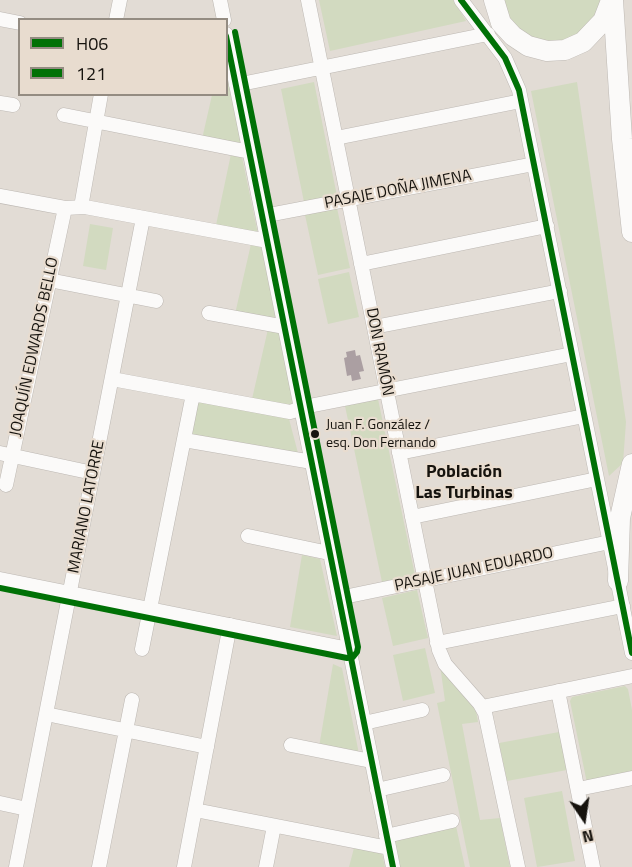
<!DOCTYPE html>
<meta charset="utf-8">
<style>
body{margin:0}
#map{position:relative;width:632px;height:867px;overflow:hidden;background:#e2dcd5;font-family:"Titillium Web",sans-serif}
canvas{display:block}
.legend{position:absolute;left:18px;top:18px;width:210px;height:78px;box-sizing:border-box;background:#e8dccf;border:2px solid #948c82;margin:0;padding:8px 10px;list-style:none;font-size:18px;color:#16130e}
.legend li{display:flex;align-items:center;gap:12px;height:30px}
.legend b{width:30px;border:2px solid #948c82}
.north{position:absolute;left:554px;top:789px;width:60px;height:60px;-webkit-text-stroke:4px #e8dccf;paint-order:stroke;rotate:167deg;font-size:16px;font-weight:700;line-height:24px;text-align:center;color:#16130e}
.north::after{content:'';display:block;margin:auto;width:21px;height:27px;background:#16130e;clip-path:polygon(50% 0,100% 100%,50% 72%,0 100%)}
</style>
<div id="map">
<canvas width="632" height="867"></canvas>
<ul class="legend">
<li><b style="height:8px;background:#007106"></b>H06</li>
<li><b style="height:8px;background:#007106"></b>121</li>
</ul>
<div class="north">N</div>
</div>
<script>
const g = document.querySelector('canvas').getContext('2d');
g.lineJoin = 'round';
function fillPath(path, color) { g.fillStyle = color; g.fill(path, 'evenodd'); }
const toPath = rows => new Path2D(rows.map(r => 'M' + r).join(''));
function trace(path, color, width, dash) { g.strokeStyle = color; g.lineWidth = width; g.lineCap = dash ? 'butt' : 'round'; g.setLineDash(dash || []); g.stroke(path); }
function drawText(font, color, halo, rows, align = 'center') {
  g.font = font + ' "Titillium Web",sans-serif'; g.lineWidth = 4.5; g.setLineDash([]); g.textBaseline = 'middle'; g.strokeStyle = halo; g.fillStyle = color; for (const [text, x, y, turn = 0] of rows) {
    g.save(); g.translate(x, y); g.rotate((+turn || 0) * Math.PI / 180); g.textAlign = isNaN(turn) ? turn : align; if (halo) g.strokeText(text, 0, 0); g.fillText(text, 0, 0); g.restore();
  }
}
fillPath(toPath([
 [319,0,453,0,466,21,330,51],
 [504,0,601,0,599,9,589,29,571,42,551,45,520,33,511,21,504,6],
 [227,70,245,148,202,139,212,95,226,94],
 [314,82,337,196,304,202,281,89],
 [577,82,626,422,623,463,609,476,531,91],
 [231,154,242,157,258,234,216,225],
 [337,208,350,268,318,275,305,215],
 [90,224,113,228,106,270,83,266],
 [251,244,262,246,278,323,235,314],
 [349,272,359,317,328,324,318,279],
 [268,329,279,331,295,408,252,399],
 [378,399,415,575,382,582,345,406],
 [197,400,289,419,298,453,191,435],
 [302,555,320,559,337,636,290,627],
 [417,590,428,638,393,646,382,598],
 [425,648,435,693,403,701,393,655],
 [333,664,342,668,359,754,319,747],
 [440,665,475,705,478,722,462,724,480,820,500,818,510,867,470,867,437,703,445,701],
 [625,686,628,689,632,710,632,774,587,783,570,701,572,697],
 [559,732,567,770,507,781,499,743],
 [562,791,575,861,537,867,524,798],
 [456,826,465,867,398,867,392,840],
 [354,848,382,853,385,867,349,867]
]), '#d2dac0');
fillPath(toPath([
 [355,350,356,356,360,355,364,371,359,372,361,379,352,381,351,375,347,376,344,358,347,357,346,352]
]), '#ab9fa2');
const minor = toPath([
 [220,0,224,20],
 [308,0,439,650,445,664,480,704,485,713,518,867],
 [461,0,505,58,519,90,632,653],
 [0,19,20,23],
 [116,20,120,0],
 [226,34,393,867],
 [236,85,488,34],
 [0,103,13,105],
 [64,115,250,152],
 [336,138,521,101],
 [0,196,65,208,85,207,268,241],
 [81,207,101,94],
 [263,216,534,164],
 [361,264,547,226],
 [49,280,156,301],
 [209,313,285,327],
 [374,327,560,291],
 [112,379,290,412,309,406,572,354],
 [184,440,312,462],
 [0,453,93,473],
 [399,453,584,416],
 [6,485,65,208],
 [412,517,597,479],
 [248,536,329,553],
 [0,579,349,649],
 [339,598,610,542],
 [437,643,623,606],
 [142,649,193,394],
 [558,691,593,867],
 [482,707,632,676],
 [46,714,207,747],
 [364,723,422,710],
 [291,745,371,761],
 [578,789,632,778],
 [377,790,443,775],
 [0,803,27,809],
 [195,810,389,848],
 [386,836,452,821],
 [16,867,143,218],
 [99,867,132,700],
 [184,867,230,625],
 [266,867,274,826]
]);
const highway = toPath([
 [494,0,501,23,513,36,528,46,547,51,565,50,583,42,603,21,610,3],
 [613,0,622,139,632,232],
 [618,581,620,518,632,464]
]);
trace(minor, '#bdb8b3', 15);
trace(highway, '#bdb8b3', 21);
trace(minor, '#fbfaf9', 14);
trace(highway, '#fbfaf9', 20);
trace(toPath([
 [461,0,505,58,519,90,632,653],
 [226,36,393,867]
]), '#007106', 6);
trace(toPath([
 [0,588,347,658,353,657,357,652,358,647,235,32]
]), '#007106', 6);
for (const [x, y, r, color] of [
 [315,434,5,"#16130e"]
]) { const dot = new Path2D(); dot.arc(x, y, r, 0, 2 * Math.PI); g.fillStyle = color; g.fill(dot); trace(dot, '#e8dccf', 2); }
drawText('14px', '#16130e', '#e8dccf', [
 ["Juan F. González /",326,426],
 ["esq. Don Fernando",326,444]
], 'left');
drawText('16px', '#16130e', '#e8dccf', [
 ["PASAJE DOÑA JIMENA",398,190,-11],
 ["JOAQUÍN EDWARDS BELLO",35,347,-78],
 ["DON RAMÓN",379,352,79],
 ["MARIANO LATORRE",87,507,-79],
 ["PASAJE JUAN EDUARDO",474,570,-12]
]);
drawText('bold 18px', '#16130e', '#e8dccf', [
 ["Población",464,473],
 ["Las Turbinas",464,494]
]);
</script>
